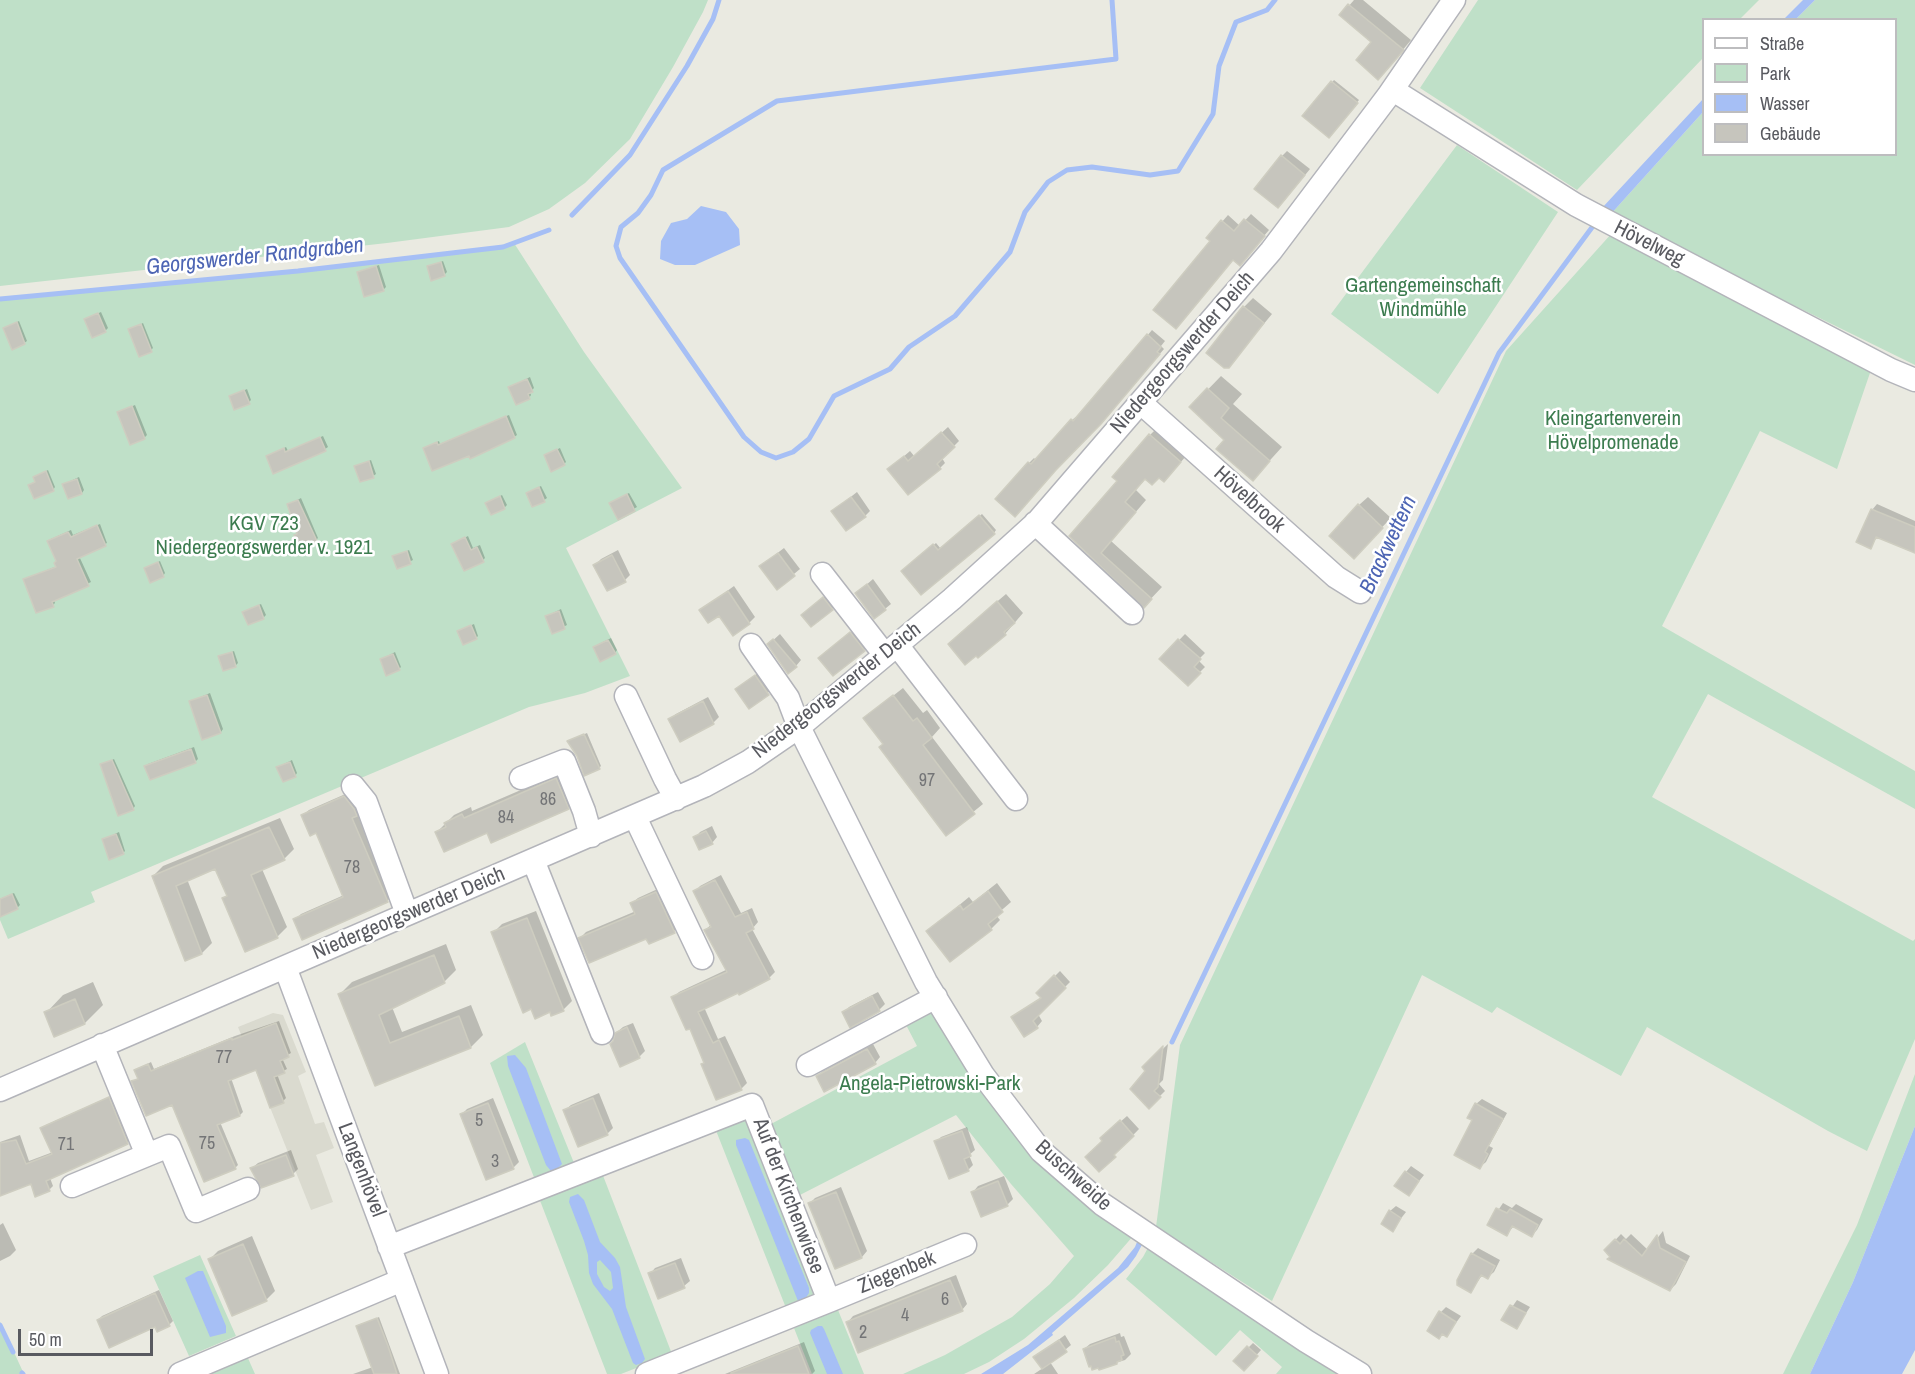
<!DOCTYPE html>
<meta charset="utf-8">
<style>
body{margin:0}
#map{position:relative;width:1915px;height:1374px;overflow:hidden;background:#eaeae1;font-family:"Archivo Narrow",sans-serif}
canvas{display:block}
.legend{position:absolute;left:1702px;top:18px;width:195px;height:138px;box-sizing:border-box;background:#fff;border:2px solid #bdbdbf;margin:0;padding:8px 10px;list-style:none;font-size:18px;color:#595a60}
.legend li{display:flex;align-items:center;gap:12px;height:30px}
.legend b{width:30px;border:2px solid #bdbdbf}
.scale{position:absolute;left:18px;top:1329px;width:135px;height:27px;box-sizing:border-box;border:3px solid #595a60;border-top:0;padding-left:8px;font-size:18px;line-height:21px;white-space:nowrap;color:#595a60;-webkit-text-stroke:4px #fff;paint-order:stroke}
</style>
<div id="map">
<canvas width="1915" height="1374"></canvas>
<ul class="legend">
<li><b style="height:8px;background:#fff"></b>Straße</li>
<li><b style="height:16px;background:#bfe0c8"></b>Park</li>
<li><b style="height:16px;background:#a6bff5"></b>Wasser</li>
<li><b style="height:16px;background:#c6c5bd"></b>Gebäude</li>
</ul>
<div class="scale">50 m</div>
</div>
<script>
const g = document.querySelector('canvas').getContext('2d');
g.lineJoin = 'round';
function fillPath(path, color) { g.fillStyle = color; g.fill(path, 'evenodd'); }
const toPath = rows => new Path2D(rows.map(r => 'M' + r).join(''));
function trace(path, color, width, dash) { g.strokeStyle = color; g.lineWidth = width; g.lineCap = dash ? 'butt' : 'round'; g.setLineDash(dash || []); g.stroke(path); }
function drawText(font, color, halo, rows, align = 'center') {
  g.font = font + ' "Archivo Narrow",sans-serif'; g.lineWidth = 5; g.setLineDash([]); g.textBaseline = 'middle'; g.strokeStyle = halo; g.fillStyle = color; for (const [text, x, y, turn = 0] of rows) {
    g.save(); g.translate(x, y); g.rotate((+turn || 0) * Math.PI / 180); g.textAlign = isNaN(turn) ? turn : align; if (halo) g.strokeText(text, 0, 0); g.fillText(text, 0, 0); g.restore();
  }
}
fillPath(toPath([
 [273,1013,283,1015,306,1072,298,1076,315,1124,324,1122,334,1148,316,1155,333,1202,311,1210,238,1027]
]), '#dadacf');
fillPath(toPath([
 [0,0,708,0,703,12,673,67,630,139,585,183,549,209,509,227,387,243,0,286],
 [1478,0,1759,0,1740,19,1704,20,1703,58,1577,190,1420,88],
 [1815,0,1915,0,1915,365,1610,215,1703,112,1704,154,1896,154,1896,20,1796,19],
 [1457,145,1558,212,1438,394,1331,314],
 [1612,233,1871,370,1837,469,1760,431,1662,626,1915,771,1915,809,1708,694,1652,797,1913,941,1915,939,1915,1039,1867,1151,1828,1131,1647,1027,1621,1076,1497,1007,1492,1013,1422,975,1272,1301,1156,1227,1180,1045,1506,351],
 [514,243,584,352,682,488,566,548,630,676,585,693,529,707,91,892,95,902,8,939,0,920,0,299,298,271,503,247],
 [934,1007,964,1059,1134,1235,1108,1265,1074,1298,1024,1339,989,1362,964,1374,903,1374,945,1355,1012,1317,1050,1284,1074,1256,1011,1184,956,1115,798,1196,771,1124,917,1046,904,1021],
 [525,1042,574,1163,535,1180,490,1063],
 [1915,1074,1915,1126,1853,1282,1810,1374,1783,1374,1857,1225],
 [747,1116,818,1294,786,1308,715,1128],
 [602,1173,672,1354,621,1374,607,1374,539,1198],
 [1150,1244,1348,1374,1276,1374,1282,1367,1240,1330,1216,1356,1126,1279,1143,1257],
 [200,1255,236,1336,189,1356,153,1276],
 [838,1310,864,1374,812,1374,794,1328],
 [0,1322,24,1374,0,1374],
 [247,1356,255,1374,206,1374]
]), '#bfe0c8');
fillPath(toPath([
 [1803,0,1815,0,1796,19,1784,19],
 [1703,99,1703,112,1610,215,1602,208],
 [701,206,726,212,739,229,740,245,695,265,675,265,660,259,661,241,671,223,687,219],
 [515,1055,526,1068,562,1164,556,1170,551,1171,546,1165,508,1066,507,1056],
 [1915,1126,1915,1350,1902,1374,1810,1374,1853,1282],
 [745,1138,749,1140,809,1288,809,1293,805,1299,798,1301,736,1145,736,1140],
 [578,1194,584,1200,600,1242,615,1258,620,1267,626,1307,645,1359,642,1363,636,1365,633,1363,612,1309,593,1284,589,1273,588,1255,584,1241,569,1202,570,1197],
 [600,1260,611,1272,613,1288,610,1291,604,1287,597,1274,597,1262],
 [1139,1237,1144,1241,1136,1256,1128,1267,1052,1333,1053,1335,1003,1374,981,1374,1028,1345,1118,1268,1135,1247],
 [198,1271,203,1271,226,1326,226,1333,210,1337,185,1278],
 [818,1326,822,1326,824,1329,843,1374,827,1374,810,1333,811,1330]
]), '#a6bff5');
fillPath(toPath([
 [1354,0,1363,0,1411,40,1387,69,1373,41,1341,15],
 [1334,80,1359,100,1331,134,1304,116],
 [1287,151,1310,169,1284,201,1282,156],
 [1251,214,1269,230,1245,258,1233,259,1208,238,1228,215,1240,226],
 [443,261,447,272,444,275,428,267],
 [379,265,386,287,383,290,359,272],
 [1253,298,1272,314,1229,366,1244,307],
 [101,312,108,328,105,331,86,319],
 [19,321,27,341,24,343,5,328],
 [143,323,153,348,151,350,129,330],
 [1152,330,1165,341,1161,346,1164,349,1106,418,997,498,1029,463,1034,458,1036,460,1072,420,1077,416,1078,417],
 [1221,376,1242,394,1233,404,1282,447,1253,479,1227,439,1191,407],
 [530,377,534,388,530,392,531,395,529,398,510,387],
 [247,389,251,400,249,402,231,397],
 [135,405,147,435,144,438,119,412],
 [509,415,517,435,514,437,470,454,425,448,439,441,440,444],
 [1161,424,1191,450,1175,469,1159,476,1146,478,1136,490,1146,500,1111,541,1162,587,1144,606,1071,536,1119,481,1150,435],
 [948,427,959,441,942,458,945,463,940,468,895,464,910,451,915,457],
 [323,436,328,447,325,449,268,456,286,447,288,451],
 [560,448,566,462,564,464,546,455],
 [371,460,376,474,373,476,356,467],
 [48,470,55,487,53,490,29,485,36,481,35,477,38,475],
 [79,477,84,490,82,493,64,484],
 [541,486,547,498,544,500,527,493],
 [857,492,870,511,865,516,833,511],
 [629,493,637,507,618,518,613,501],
 [502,495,507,505,504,508,487,503],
 [1368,497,1391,518,1362,548,1359,505],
 [301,498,318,538,316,540,299,533,288,505],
 [1877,504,1915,521,1915,553,1878,536,1870,547,1872,510],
 [982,514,996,530,994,533,903,571,936,543,941,549],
 [100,524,107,543,79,556,91,582,54,600,55,603,53,605,25,579,57,566,58,561,49,541,51,539,71,530,73,535],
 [468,536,473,548,480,545,485,558,483,560,453,544],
 [784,548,800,569,777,588,767,561],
 [409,550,413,560,398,567,394,557],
 [618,550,630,575,625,580,595,565,601,559],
 [160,561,165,573,163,576,146,568],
 [873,579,891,604,875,617,857,593],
 [734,586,755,617,749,623,701,610],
 [829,593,837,603,832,609,809,610],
 [1006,594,1023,613,1005,634,958,635],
 [261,604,266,615,263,618,244,612],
 [561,609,567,625,553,632,547,616],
 [474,624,478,636,476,638,459,631],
 [857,628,870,645,864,650,825,652],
 [780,634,801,660,796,666,769,644],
 [1185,634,1205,653,1198,660,1205,667,1188,684,1161,659],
 [611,638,617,650,615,653,597,645],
 [234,651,238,663,235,666,220,657],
 [395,652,401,667,399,669,382,659],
 [762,670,774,688,749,707,737,689],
 [903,688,923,713,927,710,940,728,932,737,983,804,946,834,865,718],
 [210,693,223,729,221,732,191,701],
 [708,697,719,717,713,723,670,719,676,714],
 [587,733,601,766,599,768,578,755,569,741],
 [194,747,198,759,196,761,151,778,146,767,148,764],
 [114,759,135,806,133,809,102,765],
 [292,760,297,773,295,776,278,767],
 [565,771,576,800,568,808,488,831,437,832,454,815,471,807,472,811],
 [350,792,361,809,357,813,393,895,387,901,295,920,301,914,344,895,317,831,303,815,309,810],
 [280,818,294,849,284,859,262,869,287,927,277,937,224,898,228,895,216,867,187,879,212,943,202,953,153,876,163,866],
 [712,826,717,837,712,843,695,838,700,832],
 [119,832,125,851,123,853,104,839],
 [721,875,741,913,752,908,758,922,752,929,775,972,769,978,704,1007,718,1039,725,1036,747,1083,742,1088,717,1098,705,1062,690,1027,673,998,679,992,728,969,705,930,712,924,695,892,700,886],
 [997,883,1011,902,996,915,1000,920,991,929,928,931,969,897,973,902],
 [662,887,680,926,674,931,647,937,580,938,586,932,636,911,632,903,638,898],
 [14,893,20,905,17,908,0,906,0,899],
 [536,911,572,1001,563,1010,493,933,502,924],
 [446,944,456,970,444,982,392,1007,402,1032,471,1005,483,1035,471,1047,376,1084,340,994,352,982],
 [1060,971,1070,982,1038,1014,1042,1021,1037,1027,1013,1017,1042,997,1038,993],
 [93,982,103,1005,85,1023,46,1013,63,995],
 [878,992,885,1004,879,1010,844,1013,849,1007],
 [279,1021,291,1053,282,1058,287,1069,277,1074,286,1098,283,1101,257,1068,231,1078,243,1112,240,1115,220,1122,238,1165,235,1168,173,1103,133,1082,139,1077,136,1070,151,1062,154,1069,235,1036],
 [633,1023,645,1051,639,1057,614,1041,616,1033,623,1027],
 [873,1044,880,1057,875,1063,818,1076,823,1071],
 [1168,1044,1163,1080,1159,1084,1165,1091,1149,1107,1147,1070,1144,1067],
 [599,1093,613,1128,607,1134,565,1110,571,1105],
 [113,1095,131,1139,127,1143,50,1178,53,1186,49,1190,31,1182,0,1194,0,1142,20,1135,29,1161,53,1152,42,1128,46,1125],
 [493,1098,519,1162,513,1168,462,1114,467,1109],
 [1482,1099,1507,1113,1489,1146,1493,1148,1486,1162,1480,1167,1474,1120,1476,1104],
 [1127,1116,1139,1129,1099,1170,1104,1141,1102,1138],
 [967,1127,975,1150,969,1155,973,1165,968,1170,936,1142,941,1137],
 [291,1150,298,1169,293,1174,252,1168,258,1163],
 [1411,1166,1424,1175,1409,1194,1406,1172],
 [1004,1176,1013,1199,1007,1205,973,1192,978,1186],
 [841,1187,867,1251,862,1257,836,1267,810,1203,815,1198],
 [1503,1203,1512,1208,1516,1204,1543,1219,1537,1230,1531,1236,1514,1226,1507,1234,1489,1224],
 [1396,1206,1406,1212,1392,1230,1390,1211],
 [3,1223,16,1250,10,1256,0,1261,0,1225],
 [1663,1231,1666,1243,1690,1256,1676,1284,1670,1290,1612,1257,1606,1250,1621,1234,1626,1239,1631,1234,1648,1250],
 [252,1236,275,1291,266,1300,209,1260,218,1251],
 [1478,1248,1500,1260,1494,1272,1488,1277,1483,1274,1471,1291,1472,1254],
 [681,1258,690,1281,684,1286,650,1274,655,1268],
 [956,1275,967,1304,962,1310,848,1322,853,1316],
 [159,1290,173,1321,169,1325,158,1330,156,1325,98,1320,102,1316],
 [1517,1300,1530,1307,1517,1327,1503,1320],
 [1446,1307,1461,1316,1447,1335,1443,1333,1439,1337,1441,1312],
 [379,1317,400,1374,353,1374,373,1367,358,1327],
 [1120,1333,1121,1337,1124,1336,1131,1354,1125,1360,1100,1368,1084,1349,1090,1344],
 [1065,1335,1071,1345,1050,1362,1058,1374,1034,1374,1043,1368,1035,1357],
 [804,1342,815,1371,812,1374,725,1374],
 [1253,1343,1261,1350,1244,1369,1235,1361]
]), '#0003');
trace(toPath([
 [1112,0,1116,59,777,101,663,170,651,195,638,213,621,227,616,246,620,258,744,437,761,452,776,458,793,452,809,439,834,396,890,369,909,347,955,316,1010,252,1025,212,1048,182,1067,170,1092,167,1150,175,1178,171,1213,114,1219,66,1236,22,1267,10,1275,0],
 [572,215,630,155,687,66,713,19,719,0],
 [0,299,298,271,503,247,549,230],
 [1172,1042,1499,353,1596,222],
 [0,1325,13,1352],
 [22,1373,23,1374]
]), '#a6bff5', 5);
const building = toPath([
 [1348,4,1404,50,1378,80,1356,60,1371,42,1339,15,1348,4],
 [1331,81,1358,103,1329,138,1302,116,1331,81],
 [1281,155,1305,175,1278,208,1254,189,1281,155],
 [1244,219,1265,236,1240,266,1233,260,1176,329,1153,310,1210,241,1206,238,1221,220,1234,231,1244,219],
 [441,262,445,276,431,281,427,266,441,262],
 [376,266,384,291,364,297,357,272,376,266],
 [1243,306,1264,323,1229,368,1224,368,1206,353,1243,306],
 [98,313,106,332,92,338,84,319,98,313],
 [17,322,25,344,12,350,3,328,17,322],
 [141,324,152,352,139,357,128,329,141,324],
 [1147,334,1161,347,1157,352,1160,354,1101,424,1056,470,1015,517,995,499,1028,462,1031,464,1071,419,1073,421,1147,334],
 [527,379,533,392,528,394,530,399,516,405,508,387,527,379],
 [1207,388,1229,408,1221,418,1270,461,1253,481,1216,449,1224,440,1189,407,1207,388],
 [244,390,250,404,234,410,229,396,244,390],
 [132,406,145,439,130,445,117,412,132,406],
 [506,416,515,438,470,459,469,456,432,471,423,448,437,442,438,445,506,416],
 [941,432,955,447,937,464,941,469,908,495,887,469,904,456,908,461,941,432],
 [1149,434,1181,462,1164,482,1159,478,1152,485,1145,479,1125,502,1136,512,1101,553,1152,599,1144,608,1069,536,1117,481,1112,477,1149,434],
 [320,437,326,451,273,474,266,456,284,448,285,452,320,437],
 [557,449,565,465,551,472,544,455,557,449],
 [369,461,374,478,360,482,354,466,369,461],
 [46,471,54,491,34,499,28,485,35,482,33,477,46,471],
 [77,479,82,494,68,499,62,484,77,479],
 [539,487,545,502,532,507,526,493,539,487],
 [627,494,635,511,618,520,609,503,627,494],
 [500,496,505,509,491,515,485,503,500,496],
 [851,497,866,517,846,531,831,511,851,497],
 [298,500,317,541,299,548,294,535,297,534,287,504,298,500],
 [1358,504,1383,528,1354,559,1329,536,1358,504],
 [1871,509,1915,527,1915,553,1876,537,1871,549,1856,542,1871,509],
 [979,515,995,534,921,595,901,571,933,544,938,550,979,515],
 [97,525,106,546,77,559,89,586,52,602,54,607,36,613,23,579,56,567,54,563,56,561,47,541,68,532,71,537,97,525],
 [465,537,471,550,477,547,484,562,464,571,451,544,465,537],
 [407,551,411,564,397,569,392,556,407,551],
 [778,553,795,576,777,590,759,566,778,553],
 [612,555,626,582,607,591,593,565,612,555],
 [158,562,164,577,150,583,144,568,158,562],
 [867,584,886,610,874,619,855,593,867,584],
 [728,591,750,624,733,636,719,616,708,623,699,610,728,591],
 [823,597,833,610,811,627,801,615,823,597],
 [997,601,1015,623,1004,632,1006,635,978,658,976,656,965,665,948,644,997,601],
 [259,605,264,619,248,625,242,612,259,605],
 [559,611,565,629,552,634,545,616,559,611],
 [471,625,477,639,463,645,457,631,471,625],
 [850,632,865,651,833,676,818,658,850,632],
 [773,639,797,667,788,674,767,644,773,639],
 [1178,639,1201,659,1194,667,1201,673,1188,686,1159,659,1178,639],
 [608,640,616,654,600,662,593,647,608,640],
 [232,652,236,667,223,671,218,656,232,652],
 [393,654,400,670,386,676,380,659,393,654],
 [755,675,769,695,749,709,735,689,755,675],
 [207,695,221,733,202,740,189,701,207,695],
 [893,695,913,721,917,718,932,738,923,745,975,814,946,836,879,747,883,744,863,718,893,695],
 [703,701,714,724,680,742,668,719,703,701],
 [584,734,600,769,584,776,577,756,567,741,584,734],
 [191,749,196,763,150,780,144,766,191,749],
 [112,760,134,810,118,816,100,764,112,760],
 [290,762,296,777,283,782,276,767,290,762],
 [556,778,569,809,491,843,487,833,444,852,435,832,446,827,444,823,462,814,464,818,556,778],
 [344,796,354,809,357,816,352,818,388,902,302,940,293,919,343,897,316,833,310,836,301,815,344,796],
 [269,827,285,860,251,875,278,938,245,952,222,898,227,896,215,869,176,886,202,954,185,961,152,876,269,827],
 [706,831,713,844,699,850,693,837,706,831],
 [116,834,124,854,109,860,102,839,116,834],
 [715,880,735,917,747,912,754,929,746,933,770,979,739,995,738,993,698,1012,713,1043,719,1040,742,1090,716,1100,701,1064,704,1063,690,1029,686,1030,671,997,727,972,704,930,711,927,693,891,715,880],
 [988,891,1003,912,988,924,992,930,950,962,926,931,960,905,963,910,988,891],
 [656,892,675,933,649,944,646,939,589,963,578,938,635,914,630,903,656,892],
 [12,894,18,909,0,917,0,899,12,894],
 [527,918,564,1011,551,1016,550,1012,535,1019,531,1009,523,1013,491,932,527,918],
 [434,955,445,983,379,1015,390,1043,459,1016,471,1048,375,1086,338,994,434,955],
 [1054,975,1066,988,1033,1021,1038,1028,1024,1037,1011,1017,1041,998,1036,993,1054,975],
 [872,996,880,1011,850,1028,842,1012,872,996],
 [75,999,85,1024,54,1037,44,1012,75,999],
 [276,1023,289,1057,280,1061,285,1073,274,1077,284,1103,270,1108,256,1070,228,1081,240,1116,217,1125,236,1169,204,1182,172,1105,146,1116,131,1081,138,1079,134,1070,148,1064,151,1071,232,1038,232,1040,276,1023],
 [627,1027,640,1058,620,1067,610,1044,613,1041,615,1033,627,1027],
 [1163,1046,1158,1087,1154,1091,1161,1097,1149,1109,1130,1089,1145,1071,1142,1067,1163,1046],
 [867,1049,876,1064,824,1092,816,1076,867,1049],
 [109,1097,128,1144,46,1181,50,1191,35,1197,31,1184,0,1196,0,1143,16,1140,26,1164,52,1154,40,1128,109,1097],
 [593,1098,608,1135,578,1147,563,1110,593,1098],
 [488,1103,514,1169,486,1180,460,1114,488,1103],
 [1475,1103,1503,1119,1485,1152,1488,1154,1480,1169,1454,1155,1472,1120,1467,1118,1475,1103],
 [1120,1120,1134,1136,1114,1155,1116,1157,1099,1172,1085,1157,1102,1141,1100,1138,1120,1120],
 [962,1131,971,1156,964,1159,969,1171,949,1179,934,1141,962,1131],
 [286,1155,294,1176,261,1188,250,1168,286,1155],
 [1405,1171,1419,1181,1409,1196,1394,1186,1405,1171],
 [998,1181,1008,1206,981,1217,971,1192,998,1181],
 [836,1192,862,1258,835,1269,808,1203,836,1192],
 [1496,1208,1507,1213,1510,1209,1538,1225,1532,1237,1512,1226,1507,1236,1487,1225,1496,1208],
 [1389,1210,1401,1218,1393,1232,1381,1224,1389,1210],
 [1657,1235,1660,1248,1686,1262,1670,1291,1607,1259,1610,1257,1604,1250,1615,1239,1620,1244,1624,1239,1642,1256,1657,1235],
 [243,1244,267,1301,232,1316,208,1259,243,1244],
 [1471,1253,1495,1266,1488,1279,1481,1275,1471,1293,1457,1285,1457,1280,1471,1253],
 [675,1263,685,1288,658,1299,648,1273,675,1263],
 [950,1280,963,1311,858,1353,846,1322,950,1280],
 [155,1293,170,1326,157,1332,155,1327,109,1348,97,1320,155,1293],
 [1510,1305,1526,1313,1517,1329,1501,1320,1510,1305],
 [1439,1311,1456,1322,1447,1337,1442,1334,1439,1339,1427,1331,1439,1311],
 [377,1318,388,1346,397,1374,374,1374,356,1326,377,1318],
 [1115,1337,1116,1342,1119,1341,1124,1355,1121,1356,1122,1360,1117,1362,1117,1364,1099,1370,1098,1368,1092,1370,1091,1366,1089,1367,1083,1349,1115,1337],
 [1059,1340,1067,1352,1042,1369,1033,1357,1059,1340],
 [798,1346,809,1374,731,1374,731,1373,798,1346],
 [1247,1346,1258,1356,1244,1371,1233,1361,1247,1346]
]);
fillPath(building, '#c6c5bd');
trace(building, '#cecdc0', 1.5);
const minor = toPath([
 [1393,90,1576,205,1891,370,1915,380],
 [1141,403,1336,577,1360,592],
 [1035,523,1132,613],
 [822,574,885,655],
 [751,645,788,698,799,727,926,982,983,1075,1041,1151,1102,1204,1306,1341,1360,1374],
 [897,645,1016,799],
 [626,696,665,779,676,799],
 [521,778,564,761,584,811,591,836],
 [353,786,366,802,407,914],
 [635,817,702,958],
 [533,860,602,1033],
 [285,967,437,1374],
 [808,1065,936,997],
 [0,1090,704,786,748,762,799,727,952,599,1038,521,1271,251,1388,96,1454,0],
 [147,1155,169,1146,196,1211,248,1189],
 [72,1186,147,1155,102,1045],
 [389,1247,752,1105,829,1301,647,1374],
 [829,1301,965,1245],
 [180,1374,402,1280]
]);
trace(minor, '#b3b4ba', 25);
trace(minor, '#fff', 22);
drawText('18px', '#747577', null, [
 ["97",927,781],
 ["86",548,800],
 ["84",506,818],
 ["78",352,868],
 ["77",224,1058],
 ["5",479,1121],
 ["75",207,1144],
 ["71",66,1145],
 ["3",495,1162],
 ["6",945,1300],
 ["4",905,1316],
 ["2",863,1333]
]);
drawText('21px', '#595a60', '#fff', [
 ["Hövelweg",1649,244,27],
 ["Niedergeorgswerder Deich",1183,353,-49],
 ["Hövelbrook",1249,500,42],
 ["Niedergeorgswerder Deich",837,691,-38],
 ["Niedergeorgswerder Deich",409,914,-23],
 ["Langenhövel",361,1170,69],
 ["Buschweide",1073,1176,42],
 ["Auf der Kirchenwiese",788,1196,69],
 ["Ziegenbek",897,1273,-22]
]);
drawText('21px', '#3c7c4f', '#fff', [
 ["Gartengemeinschaft",1423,286],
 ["Windmühle",1423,310],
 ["Kleingartenverein",1613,419],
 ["Hövelpromenade",1613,443],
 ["KGV 723",264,524],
 ["Niedergeorgswerder v. 1921",264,548],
 ["Angela-Pietrowski-Park",930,1084]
]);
drawText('italic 22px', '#4d65b4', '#fff', [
 ["Georgswerder Randgraben",255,257,-6],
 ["Brackwettern",1389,545,-65]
]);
</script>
